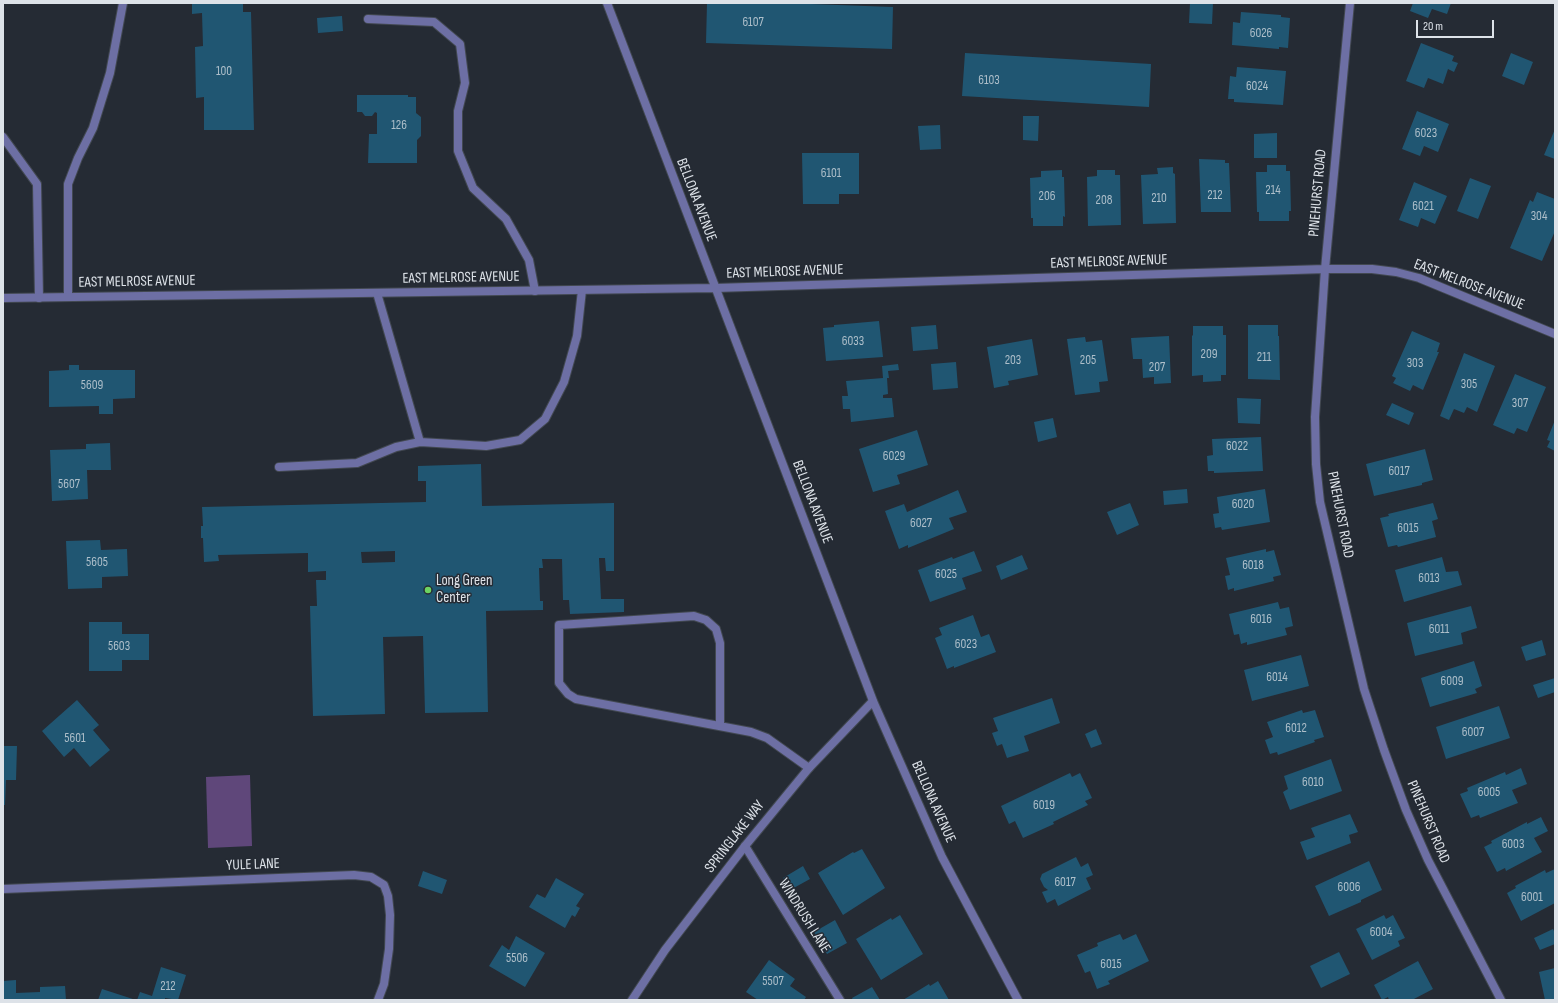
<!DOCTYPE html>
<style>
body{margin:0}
#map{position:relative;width:1558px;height:1003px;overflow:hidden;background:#252b34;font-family:"Sofia Sans Condensed",sans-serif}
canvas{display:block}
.frame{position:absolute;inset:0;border:4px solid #dde2e8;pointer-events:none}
.scale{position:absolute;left:1416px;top:20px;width:78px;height:18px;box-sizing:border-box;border:2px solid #dde2e8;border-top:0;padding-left:5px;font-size:12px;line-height:14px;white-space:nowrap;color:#dde2e8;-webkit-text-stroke:3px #252b34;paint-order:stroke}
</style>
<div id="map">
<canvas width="1558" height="1003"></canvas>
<div class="frame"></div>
<div class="scale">20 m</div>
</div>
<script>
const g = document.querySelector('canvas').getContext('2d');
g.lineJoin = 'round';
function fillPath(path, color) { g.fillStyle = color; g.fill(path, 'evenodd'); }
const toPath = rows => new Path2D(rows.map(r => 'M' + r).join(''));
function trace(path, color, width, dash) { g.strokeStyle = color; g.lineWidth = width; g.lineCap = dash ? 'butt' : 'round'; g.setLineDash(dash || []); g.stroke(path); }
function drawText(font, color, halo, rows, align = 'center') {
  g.font = font + ' "Sofia Sans Condensed",sans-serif'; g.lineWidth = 3; g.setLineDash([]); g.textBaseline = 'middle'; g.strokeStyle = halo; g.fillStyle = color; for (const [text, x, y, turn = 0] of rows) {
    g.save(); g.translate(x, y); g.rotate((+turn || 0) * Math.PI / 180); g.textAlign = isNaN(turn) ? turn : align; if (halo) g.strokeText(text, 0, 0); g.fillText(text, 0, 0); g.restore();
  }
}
fillPath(toPath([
 [250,775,252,846,208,848,206,777]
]), '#5f477a');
fillPath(toPath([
 [192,3,243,3,243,12,251,12,254,130,204,130,204,97,196,98,195,47,203,46,202,13,192,14],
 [707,3,784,3,893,7,892,49,706,43],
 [1190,3,1213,3,1212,24,1189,23],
 [1413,3,1451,3,1447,14,1432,9,1428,18,1410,11],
 [1241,12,1281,15,1281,17,1290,18,1288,48,1279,47,1279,49,1232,45,1233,22,1240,23],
 [342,16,343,31,318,33,317,18],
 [1421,43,1454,56,1452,61,1458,63,1454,72,1448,69,1443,84,1428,78,1424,88,1406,81],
 [965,53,1151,64,1149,107,962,96],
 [1511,53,1533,62,1524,85,1502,76],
 [1237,67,1286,71,1283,105,1234,102,1234,99,1228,99,1230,76,1236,77],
 [357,95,408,95,408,97,416,97,416,113,421,117,421,136,417,140,417,163,368,163,369,134,377,134,377,113,375,112,372,116,365,116,362,112,357,112],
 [1417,111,1449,124,1438,152,1424,146,1420,156,1402,149],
 [1023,116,1039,116,1038,141,1023,140],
 [940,125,941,149,920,150,918,126],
 [1555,129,1555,159,1544,155],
 [1277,133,1277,158,1254,158,1254,134],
 [802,153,859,153,859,194,839,194,839,204,803,204],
 [1199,159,1225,160,1225,163,1229,163,1231,212,1201,212],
 [1267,165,1286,165,1286,171,1290,171,1291,211,1289,211,1289,221,1259,221,1259,212,1257,212,1256,172,1267,172],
 [1173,167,1173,173,1175,174,1176,223,1143,224,1141,175,1158,174,1157,168],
 [1062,170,1062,177,1064,177,1065,217,1063,216,1063,226,1033,226,1033,218,1031,218,1030,178,1041,177,1041,171],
 [1097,170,1115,170,1115,175,1120,175,1121,225,1088,226,1087,177,1097,176],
 [1470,178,1491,186,1478,219,1457,211],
 [1414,182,1447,196,1435,224,1421,218,1418,227,1399,220],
 [1537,192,1555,199,1555,231,1542,261,1510,248,1530,200,1533,202],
 [879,321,883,357,826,361,823,328,834,327,834,325],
 [936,325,938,349,913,351,911,327],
 [1248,325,1278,325,1278,336,1279,336,1280,380,1248,379],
 [1193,326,1223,326,1223,335,1226,335,1226,375,1221,375,1221,381,1203,382,1203,375,1192,376,1192,335,1193,336],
 [1412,331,1440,343,1437,352,1439,352,1423,390,1413,385,1410,391,1393,383,1396,378,1392,376],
 [1169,336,1171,383,1154,384,1154,377,1143,378,1142,359,1133,359,1131,338],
 [1085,337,1086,342,1102,340,1108,381,1099,382,1100,392,1075,395,1067,339],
 [1032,339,1038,375,1008,381,1009,385,994,388,987,347],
 [1464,353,1495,366,1477,412,1467,407,1464,413,1454,409,1449,420,1440,416],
 [956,362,958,388,933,390,931,364],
 [898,364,899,370,888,371,889,378,887,378,888,394,883,395,883,398,892,398,894,417,851,422,850,409,843,409,842,396,848,396,846,381,883,378,882,366],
 [69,365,79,365,79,370,135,370,135,398,113,399,113,414,99,414,99,406,49,407,49,371,69,370],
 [1515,374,1546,387,1527,432,1517,428,1514,434,1493,425],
 [1237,398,1261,399,1260,424,1238,423],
 [1392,403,1414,413,1409,425,1386,415],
 [1053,418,1057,437,1038,442,1034,422],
 [1555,420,1555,451,1547,447,1550,441,1547,440],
 [917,430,928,465,897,475,900,484,873,492,859,449],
 [1261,437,1263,471,1214,473,1214,471,1208,471,1207,456,1213,455,1212,439],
 [110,443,111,470,87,470,88,499,52,501,50,450,86,449,86,444],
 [1425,449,1433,480,1422,483,1422,485,1374,496,1366,464],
 [481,464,482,506,614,503,614,571,606,571,605,558,599,558,601,599,624,599,624,612,570,614,569,600,563,600,562,559,542,559,543,568,539,568,540,601,543,601,543,610,486,611,488,712,425,713,423,636,383,637,385,714,313,716,310,606,317,606,316,580,326,580,326,571,308,572,308,553,218,555,219,561,204,562,203,538,201,538,201,526,203,526,202,507,426,502,426,481,418,481,418,466],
 [395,551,395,562,362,563,361,552],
 [1187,489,1188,503,1164,505,1163,491],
 [1265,489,1270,522,1222,530,1221,527,1215,528,1213,514,1219,513,1217,497],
 [958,490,967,512,949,518,954,529,908,548,908,545,899,549,885,511,904,504,907,512],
 [1130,503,1139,525,1117,535,1107,512],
 [1433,503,1438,519,1432,521,1436,537,1398,547,1397,545,1388,547,1380,518,1389,516,1388,514],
 [100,540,101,550,127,549,128,576,102,577,102,588,68,589,66,541],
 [1266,549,1266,552,1274,550,1281,575,1273,577,1274,581,1234,591,1234,588,1228,590,1225,576,1230,575,1226,558],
 [974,551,982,571,962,578,966,589,930,602,918,570,952,557,953,559],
 [1022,555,1028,569,1001,580,996,566],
 [1442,557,1446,572,1458,571,1462,585,1404,602,1395,570],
 [1278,602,1280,609,1289,607,1293,626,1285,628,1287,635,1247,645,1247,642,1241,644,1239,634,1234,635,1229,614],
 [1471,606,1477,628,1461,633,1463,644,1415,656,1407,623],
 [973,615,981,637,989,634,996,652,954,668,954,666,947,669,935,638,942,635,939,628],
 [89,622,122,622,122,634,149,634,149,660,122,660,122,671,89,671],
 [1542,640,1546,655,1526,661,1521,647],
 [1301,655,1309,686,1252,701,1244,670],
 [1474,661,1482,686,1475,689,1477,693,1430,707,1421,678],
 [1555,678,1555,692,1538,698,1533,685],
 [1052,698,1060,723,1024,736,1029,751,1007,758,1002,744,997,746,992,733,998,731,993,718],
 [77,700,99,725,93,730,110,750,90,767,74,748,64,757,42,731],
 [1499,706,1510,738,1446,759,1436,727],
 [1302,710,1303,713,1315,710,1324,737,1314,740,1315,742,1278,755,1277,752,1270,754,1265,740,1273,737,1267,722],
 [1096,729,1102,744,1091,748,1085,734],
 [3,746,17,746,16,780,6,780,5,805,3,805],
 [1331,759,1342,791,1290,810,1283,792,1288,789,1284,776],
 [1521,768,1527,784,1512,790,1518,803,1480,818,1479,815,1471,818,1460,794,1468,791,1467,788,1505,772,1506,775],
 [1070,773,1072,777,1080,773,1092,798,1085,801,1088,805,1053,822,1054,824,1023,838,1015,821,1009,824,1001,806],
 [1350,814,1358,832,1349,835,1351,843,1307,860,1300,842,1315,837,1311,828],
 [1541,817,1548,831,1534,838,1542,852,1506,871,1505,868,1497,872,1484,847,1492,843,1491,841,1527,822,1527,824],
 [862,849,885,888,843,915,818,873,853,852,854,853],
 [1076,857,1081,867,1088,863,1093,875,1086,878,1091,889,1058,906,1055,899,1047,903,1042,892,1048,890,1044,887,1040,879,1042,874],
 [1369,861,1382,890,1361,900,1361,902,1329,916,1315,886],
 [803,866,810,879,790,890,783,878],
 [1555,869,1555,903,1521,921,1507,893,1516,888,1515,886,1545,870,1546,873],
 [423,871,447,880,442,894,418,886],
 [556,878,584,894,576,906,580,908,575,917,572,915,565,928,529,907,537,894,545,898],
 [900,915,923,954,881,980,856,939,891,918,892,920],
 [1384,915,1386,919,1393,915,1405,938,1398,941,1400,946,1372,960,1356,929],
 [835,920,847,943,827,954,814,932],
 [1553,929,1555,933,1555,944,1540,950,1534,938],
 [1120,934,1123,940,1136,934,1149,961,1108,981,1110,984,1097,989,1090,971,1085,973,1077,955,1098,946,1097,943],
 [516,936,545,953,525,987,489,966,502,945,509,950],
 [1339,952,1350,974,1321,988,1310,966],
 [769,960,795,979,790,986,806,997,804,1000,758,1000,746,992],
 [1418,961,1433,989,1412,1000,1389,1000,1388,997,1382,1000,1374,985],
 [161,967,186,975,178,1000,165,998,165,1000,137,1000,140,992,152,996],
 [1555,968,1555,1000,1545,1000,1539,972],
 [16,980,16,993,40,992,40,987,65,986,66,1000,3,1000,3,981],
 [938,981,949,1000,903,1000,929,984,930,986],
 [872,987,880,1000,853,1000,852,998],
 [102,989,136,1000,98,1000]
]), '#205672');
const service = toPath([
 [368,19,434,22,460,44,465,83,458,111,458,151,473,188,506,219,529,260,535,291],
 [377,293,420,442,486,446,520,440,545,419,564,382,577,336,582,290],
 [279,467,357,463,396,447,420,442],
 [720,726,720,643,716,629,706,620,694,616,559,625,559,683,568,694,576,699,751,732,767,738,809,768],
 [745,846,840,1000],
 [3,889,354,875,371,877,384,885,388,896,390,915,389,949,384,984,378,1000]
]);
const minor = toPath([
 [1350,3,1325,269,1315,417,1316,464,1320,502,1364,689,1384,750,1406,810,1428,860,1501,1000],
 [3,137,37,184,39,298],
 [715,288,1325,269,1372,269,1396,272,1419,278,1555,334],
 [68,297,68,184,78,158,93,128,110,73,123,3]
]);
const tertiary = toPath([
 [607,3,873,701,942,857,1018,1000],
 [3,298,715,288],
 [632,1000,665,950,745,846,809,768,873,701]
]);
trace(service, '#424851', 10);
trace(minor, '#424851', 10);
trace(tertiary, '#424851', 10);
trace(service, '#6d6fa4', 8);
trace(minor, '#6d6fa4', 8);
trace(tertiary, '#6d6fa4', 8);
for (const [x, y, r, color] of [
 [428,590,4,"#6dd361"]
]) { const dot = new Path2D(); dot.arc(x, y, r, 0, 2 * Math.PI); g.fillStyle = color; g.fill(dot); trace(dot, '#252b34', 1.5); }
drawText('13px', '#aebfca', null, [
 ["6107",753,23],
 ["6026",1261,34],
 ["100",224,72],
 ["6103",989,81],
 ["6024",1257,87],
 ["126",399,126],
 ["6023",1426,134],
 ["6101",831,174],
 ["214",1273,191],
 ["212",1215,196],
 ["206",1047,197],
 ["210",1159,199],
 ["208",1104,201],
 ["6021",1423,207],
 ["304",1539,217],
 ["6033",853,342],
 ["209",1209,355],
 ["211",1264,358],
 ["203",1013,361],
 ["205",1088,361],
 ["303",1415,364],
 ["207",1157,368],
 ["305",1469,385],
 ["5609",92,386],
 ["307",1520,404],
 ["6022",1237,447],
 ["6029",894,457],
 ["6017",1399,472],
 ["5607",69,485],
 ["6020",1243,505],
 ["6027",921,524],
 ["6015",1408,529],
 ["5605",97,563],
 ["6018",1253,566],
 ["6025",946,575],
 ["6013",1429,579],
 ["6016",1261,620],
 ["6011",1439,630],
 ["6023",966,645],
 ["5603",119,647],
 ["6014",1277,678],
 ["6009",1452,682],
 ["6012",1296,729],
 ["6007",1473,733],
 ["5601",75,739],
 ["6010",1313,783],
 ["6005",1489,793],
 ["6019",1044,806],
 ["6003",1513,845],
 ["6017",1065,883],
 ["6006",1349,888],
 ["6001",1532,898],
 ["6004",1381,933],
 ["5506",517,959],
 ["6015",1111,965],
 ["5507",773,982],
 ["212",168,987]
]);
drawText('15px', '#dde2e8', '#252b34', [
 ["PINEHURST ROAD",1318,193,-85],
 ["BELLONA AVENUE",696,200,69],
 ["EAST MELROSE AVENUE",1109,262,-2],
 ["EAST MELROSE AVENUE",785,272,-2],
 ["EAST MELROSE AVENUE",461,278,-1],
 ["EAST MELROSE AVENUE",137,282,-1],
 ["EAST MELROSE AVENUE",1469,285,21],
 ["BELLONA AVENUE",812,502,69],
 ["PINEHURST ROAD",1340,515,79],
 ["BELLONA AVENUE",933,802,66],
 ["PINEHURST ROAD",1428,822,67],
 ["SPRINGLAKE WAY",735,837,-52],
 ["YULE LANE",253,865,-2],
 ["WINDRUSH LANE",804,916,58]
]);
drawText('15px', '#dde2e8', '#252b34', [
 ["Long Green",436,581],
 ["Center",436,598]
], 'left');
</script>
